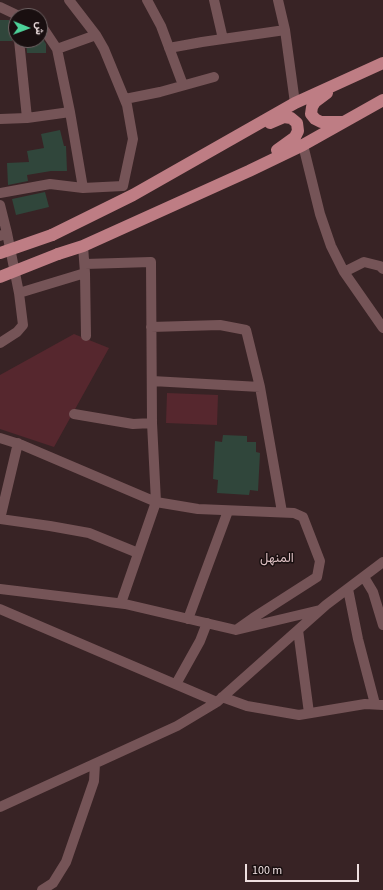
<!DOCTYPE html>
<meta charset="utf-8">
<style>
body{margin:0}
#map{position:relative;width:383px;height:890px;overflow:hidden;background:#382325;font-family:"Source Sans 3",Vazirmatn,sans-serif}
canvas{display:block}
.north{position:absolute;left:8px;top:8px;width:40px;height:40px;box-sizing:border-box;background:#190f10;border:1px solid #6e6263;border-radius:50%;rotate:91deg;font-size:11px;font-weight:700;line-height:16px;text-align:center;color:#eedfe0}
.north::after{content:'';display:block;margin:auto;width:14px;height:18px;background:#4dd39a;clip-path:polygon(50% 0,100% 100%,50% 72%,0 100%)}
.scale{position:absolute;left:245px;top:864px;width:114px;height:18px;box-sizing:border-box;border:2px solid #eedfe0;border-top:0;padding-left:5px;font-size:12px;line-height:14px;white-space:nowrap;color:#eedfe0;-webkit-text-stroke:3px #190f10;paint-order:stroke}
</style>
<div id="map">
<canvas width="383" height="890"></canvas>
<div class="north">ش</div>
<div class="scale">100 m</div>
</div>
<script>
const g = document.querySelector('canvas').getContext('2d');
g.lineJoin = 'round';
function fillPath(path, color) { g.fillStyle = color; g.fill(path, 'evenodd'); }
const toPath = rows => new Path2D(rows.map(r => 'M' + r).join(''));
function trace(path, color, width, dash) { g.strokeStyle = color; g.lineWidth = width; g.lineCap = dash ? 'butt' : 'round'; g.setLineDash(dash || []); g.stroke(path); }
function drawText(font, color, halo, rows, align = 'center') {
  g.font = font + ' "Source Sans 3",Vazirmatn,sans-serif'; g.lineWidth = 3; g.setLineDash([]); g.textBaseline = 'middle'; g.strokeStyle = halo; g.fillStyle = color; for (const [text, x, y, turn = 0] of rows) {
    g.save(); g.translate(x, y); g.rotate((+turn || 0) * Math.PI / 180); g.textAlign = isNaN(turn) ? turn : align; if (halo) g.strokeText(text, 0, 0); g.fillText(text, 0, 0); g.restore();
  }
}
fillPath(toPath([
 [74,334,109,348,54,447,0,429,0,375],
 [167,393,218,395,217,425,166,423]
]), '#56272e');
fillPath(toPath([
 [0,20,9,20,9,31,12,31,12,41,0,41],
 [40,35,46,44,46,53,27,53,26,40,40,40],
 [60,130,64,146,66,146,67,171,51,171,27,175,28,181,8,185,7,163,29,162,27,151,44,148,41,134],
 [45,192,49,207,16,215,12,199],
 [223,435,247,436,247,442,256,442,256,452,260,453,258,491,250,490,249,495,217,493,218,480,213,479,215,441,222,442]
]), '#30463b');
trace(toPath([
 [147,0,161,26,183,85],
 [214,0,223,39],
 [278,0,285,30,295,103],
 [0,7,19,16],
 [40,26,43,28,57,49,70,112,83,188],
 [19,40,27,118],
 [169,48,202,42,285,30],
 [57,49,96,35],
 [125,99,160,92,214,77],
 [0,119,27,118,70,112],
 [303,145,320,214,331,246,344,272,383,328],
 [0,193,50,184,83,188,123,186,133,139,127,105,104,49,96,35,69,0],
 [0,205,7,233,0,236],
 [7,233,19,293],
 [83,246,85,273,86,336],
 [85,264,151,262,152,423,156,502,121,603],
 [344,272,364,262,380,266,383,269],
 [151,327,220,325,246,330,260,387,282,512],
 [0,343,17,332,23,325,19,293,85,273],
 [152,381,260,387],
 [74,414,133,424,152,423],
 [0,438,22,445,156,502,198,509,294,513,303,517,320,561,317,577,253,618,236,630],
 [0,519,50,526,89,533,138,553],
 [0,519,18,443],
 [364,577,373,592,383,625],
 [0,589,125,604,236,630,320,610],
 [348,589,358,639,375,704],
 [0,609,217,702],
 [188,619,228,511],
 [298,630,309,713],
 [176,684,200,641,207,623],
 [222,697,247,706,299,715,365,704,383,705],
 [0,807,177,726,217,702,326,605,383,562],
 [42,890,53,883,66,862,94,781,95,764]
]), '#755457', 10);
trace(toPath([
 [327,93,315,102,312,107,311,114,315,119,321,122,342,122],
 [270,123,284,117,291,118,297,123,298,131,295,137,277,150],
 [52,235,133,195,295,103,383,63],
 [58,254,83,246,249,171,303,145,383,100]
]), '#be7d84', 12);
trace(toPath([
 [0,253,52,235],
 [0,277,58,254]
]), '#be7d84', 12);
drawText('13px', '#dbbec1', '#190f10', [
 ["المنهل",277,559]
]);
</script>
